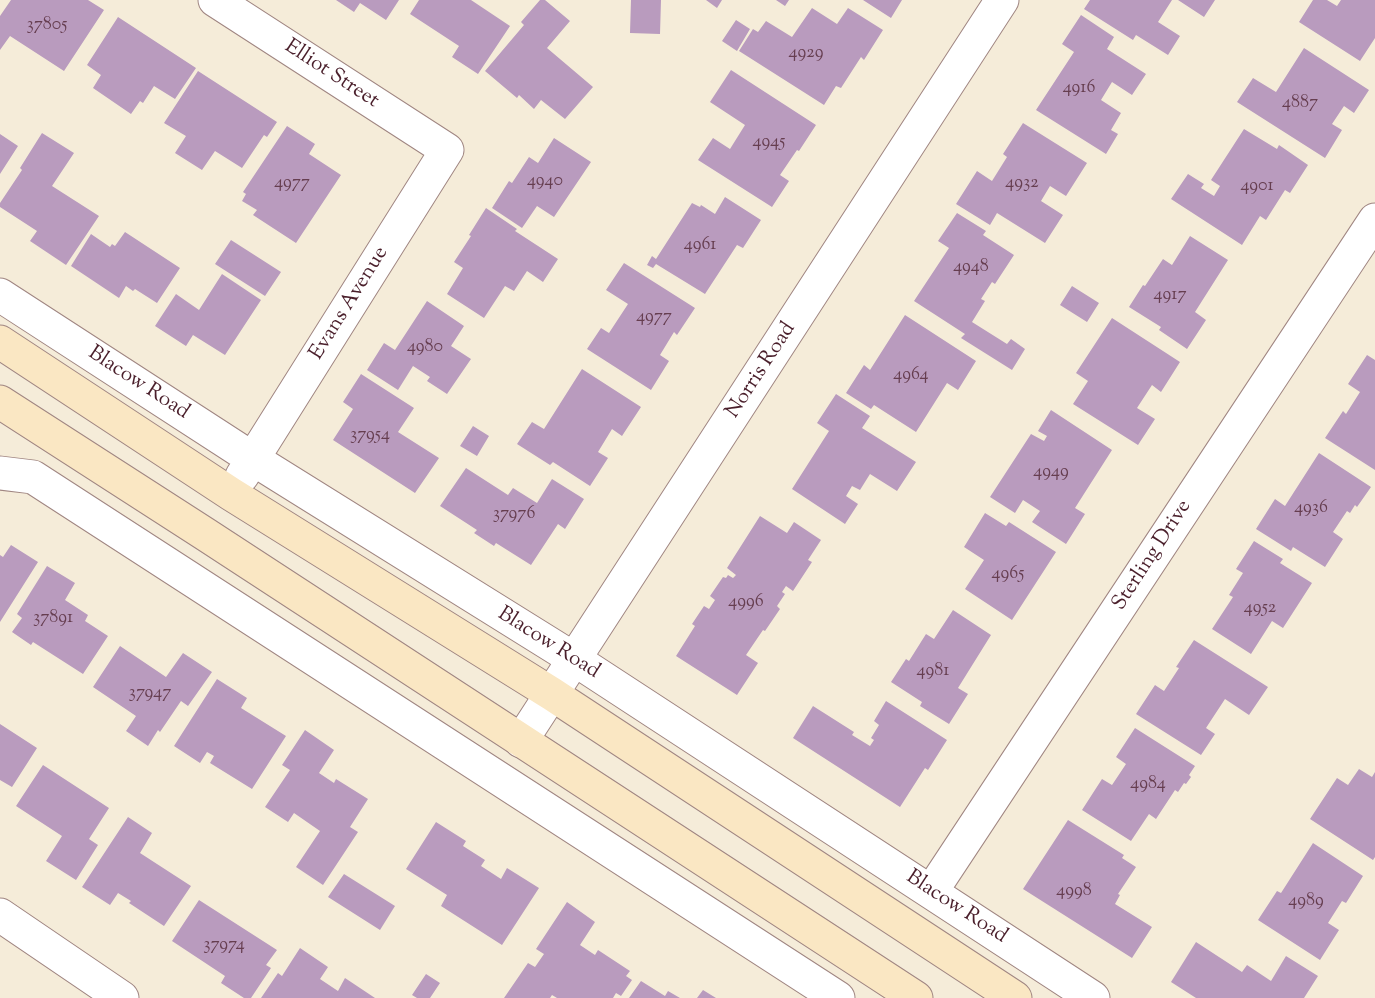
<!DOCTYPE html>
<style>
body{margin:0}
canvas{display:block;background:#f5ecd9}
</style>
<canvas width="1375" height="998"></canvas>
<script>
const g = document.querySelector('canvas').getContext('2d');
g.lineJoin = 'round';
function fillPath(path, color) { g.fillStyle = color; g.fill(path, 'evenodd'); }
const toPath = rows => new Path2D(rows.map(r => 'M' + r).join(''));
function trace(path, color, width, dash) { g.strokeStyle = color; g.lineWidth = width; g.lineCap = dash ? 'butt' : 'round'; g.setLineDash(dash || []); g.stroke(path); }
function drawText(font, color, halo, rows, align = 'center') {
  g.font = font + ' "Sorts Mill Goudy",serif'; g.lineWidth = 4.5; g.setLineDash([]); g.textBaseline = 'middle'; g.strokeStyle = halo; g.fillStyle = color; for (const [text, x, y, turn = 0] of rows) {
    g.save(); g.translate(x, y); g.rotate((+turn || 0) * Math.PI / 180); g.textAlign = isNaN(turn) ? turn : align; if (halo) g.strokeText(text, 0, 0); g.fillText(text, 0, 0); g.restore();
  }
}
fillPath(toPath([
 [11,0,88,0,104,10,64,71,10,36,0,50,0,16],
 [336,0,399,0,386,20,360,3,354,12],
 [419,0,471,0,510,26,478,74,452,57,459,46,410,14],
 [540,0,545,0,570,21,547,48,593,87,565,119,541,100,534,109,519,95,517,98,485,71,524,25,521,22],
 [631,0,661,0,660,34,630,33],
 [706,0,722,0,717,8],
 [776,0,789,0,785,6],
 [863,0,902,0,891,18],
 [1090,0,1172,0,1158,22,1180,36,1168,55,1136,35,1133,40,1084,9],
 [1178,0,1215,0,1204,17],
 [1313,0,1327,0,1337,6,1341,0,1375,0,1375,38,1360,61,1299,22],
 [812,8,837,24,848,8,883,30,864,60,861,57,841,88,836,86,824,105,739,51,753,29,758,32,766,21,792,37],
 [1081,15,1114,37,1107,49,1146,74,1132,95,1112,82,1101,100,1121,113,1111,130,1118,134,1106,154,1036,110,1074,52,1062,44],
 [118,17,196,68,175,99,154,86,143,103,140,101,131,114,93,88,101,75,87,65],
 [736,20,750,29,737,51,722,41],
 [1304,48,1369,90,1354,113,1344,106,1332,124,1342,130,1325,158,1237,102,1253,78,1276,92],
 [731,70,816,125,799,151,797,150,780,175,789,181,772,207,698,160,713,138,730,149,745,125,710,102],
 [198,71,277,122,267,137,264,135,242,168,215,151,202,170,175,153,186,136,164,123],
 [1023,123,1087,163,1066,196,1050,186,1041,201,1063,215,1045,243,997,213,990,225,956,204,977,171,992,181,1007,157,1003,154],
 [287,126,315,144,309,154,341,175,296,243,253,215,257,210,242,201,246,194,243,192],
 [1244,129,1277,149,1279,145,1308,165,1290,193,1285,190,1266,220,1260,216,1242,245,1171,199,1188,174,1204,184,1201,188,1214,196,1220,186,1211,180],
 [42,133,74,153,52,186,99,216,66,265,30,241,37,231,0,207,0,203,22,170,20,168],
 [0,134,18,146,0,174],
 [554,138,591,162,554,217,537,206,522,228,492,208,509,181,512,183,529,157,538,163],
 [725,197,761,220,743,248,737,245,705,294,656,264,653,268,647,265,652,256,656,259,692,203,700,207,701,205,715,214],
 [486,208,517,229,515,231,558,259,543,282,527,271,514,291,505,286,484,318,447,294,463,268,454,262,471,236,469,235],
 [957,213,986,231,983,235,1014,255,995,284,992,282,981,299,985,301,972,322,1007,344,1011,339,1025,349,1012,370,961,338,965,334,914,301,949,248,938,241],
 [125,232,180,268,157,303,135,289,133,291,126,286,119,298,71,266,91,234,110,247,112,244,115,246],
 [1190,236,1228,260,1195,312,1206,320,1187,349,1159,330,1161,327,1129,307,1143,285,1145,286,1163,259,1172,265],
 [231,240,281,272,265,296,215,264],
 [624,263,695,308,677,335,674,332,660,355,669,361,651,390,587,349,601,328,609,333,628,304,606,290],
 [222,274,261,300,225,355,193,335,186,346,155,326,176,294,199,310],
 [1072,286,1099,303,1087,322,1060,305],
 [427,301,464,326,451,346,471,359,447,394,427,381,430,377,413,366,398,390,367,370,384,343,395,350],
 [905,315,976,361,958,390,947,383,916,432,874,405,871,409,846,393,864,365,870,370],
 [1112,318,1180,362,1161,392,1152,385,1137,408,1155,419,1138,445,1073,404,1088,381,1076,373],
 [1367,355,1375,360,1375,470,1325,438,1343,411,1346,414,1360,392,1348,384],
 [582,369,641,407,622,436,612,429,598,452,608,458,590,486,553,462,550,465,517,444,532,422,544,429],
 [361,374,414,408,398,432,439,458,415,493,333,440,353,409,343,402],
 [836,394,870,416,862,428,916,462,897,491,870,474,860,490,852,486,846,496,858,504,845,524,792,489,829,431,817,423],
 [1051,410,1112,450,1075,508,1085,514,1066,544,1032,522,1040,511,1023,500,1015,513,990,497,1031,434,1044,441,1047,436,1038,431],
 [473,426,489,436,477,456,460,446],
 [1319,453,1371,487,1357,507,1355,505,1350,513,1347,511,1333,532,1343,539,1325,567,1293,547,1291,551,1256,529,1275,499,1285,506],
 [466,468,508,495,513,488,537,503,552,479,584,499,565,529,558,524,531,565,496,543,494,546,474,533,477,530,440,506],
 [985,513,1006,526,1009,522,1056,552,1012,620,965,589,984,560,964,547],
 [760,516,787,533,794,522,821,540,808,560,812,562,793,591,786,586,782,592,785,594,777,606,780,609,765,631,763,630,746,655,758,663,737,695,676,656,695,626,692,624,704,606,709,609,715,600,710,596,723,577,726,578,728,575,733,578,736,575,727,568],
 [1254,541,1283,559,1280,563,1312,583,1283,628,1272,621,1251,654,1212,629,1233,597,1229,595,1243,573,1236,569],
 [11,545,38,562,0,622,0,555,3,557],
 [47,566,75,583,65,600,88,615,85,621,108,636,83,674,33,642,31,645,12,632,22,618,17,614],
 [953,610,991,635,958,688,968,694,949,724,920,706,922,702,891,682,906,659,909,661,926,634,934,639],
 [1194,640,1268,687,1249,715,1225,699,1206,728,1215,734,1201,755,1136,714,1155,685,1164,691,1179,668,1176,667],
 [120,646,166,677,183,653,212,672,188,706,181,701,160,732,158,730,148,746,126,731,136,716,93,687],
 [217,679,247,698,241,708,286,736,252,789,210,763,214,756,207,752,200,763,174,746],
 [886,701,947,740,928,770,925,768,900,807,793,738,813,706,854,732,852,735,870,746,874,740,871,738,879,725,874,721],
 [0,724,37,748,12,787,0,780],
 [1135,728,1195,766,1189,775,1191,777,1186,784,1184,783,1178,792,1175,790,1156,819,1149,814,1131,841,1082,810,1102,779,1112,785,1126,764,1116,757],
 [305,730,334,750,319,773,334,783,336,779,368,799,350,827,358,832,323,885,296,867,320,831,294,813,288,822,265,807,290,770,282,765],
 [43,765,109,808,89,839,98,845,76,880,46,861,62,836,16,806],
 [1359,769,1372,777,1375,772,1375,857,1373,860,1310,819,1337,778,1348,785],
 [128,817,152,833,140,853,191,886,164,926,129,903,131,901,118,893,110,905,82,887],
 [1068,820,1124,855,1122,858,1136,867,1118,894,1120,895,1115,904,1152,927,1132,958,1023,889],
 [436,822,466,841,463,846,485,860,481,866,501,879,507,868,539,888,502,945,441,906,447,895,406,869],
 [1313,843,1363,876,1346,903,1342,901,1328,923,1339,930,1320,960,1258,920,1277,891,1281,893],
 [344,874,395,906,380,930,328,897],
 [199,900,277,950,266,965,271,968,251,998,244,998,221,983,225,976,172,941],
 [567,902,595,922,580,945,595,955,598,950,630,971,626,976,632,980,621,996,616,993,613,998,557,998,552,995,550,998,504,998,528,963,535,967,544,954,536,949],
 [1196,942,1242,972,1247,965,1271,981,1286,956,1318,976,1304,998,1196,998,1171,982],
 [300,948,328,967,320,979,338,991,345,978,375,998,261,998,278,973,282,976],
 [426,974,440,983,430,998,417,998,412,995],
 [641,981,665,996,668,991,680,998,629,998],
 [703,990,716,998,697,998]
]), '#b99bbe');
const minor = toPath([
 [215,0,447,150,242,476],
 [0,295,253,459,574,659,1093,998],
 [0,473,33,477,838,998],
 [521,741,1002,0],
 [931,892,1375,220],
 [0,915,122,998]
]);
const secondary = toPath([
 [0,342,231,494,552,694,1015,998],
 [0,402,205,534,916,998]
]);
trace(minor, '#a08682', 35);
trace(secondary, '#a08682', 35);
trace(minor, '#fff', 33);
trace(secondary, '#fae7c3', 33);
drawText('18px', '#663e50', null, [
 ["37805",47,26],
 ["4929",806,54],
 ["4916",1079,89],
 ["4887",1300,104],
 ["4945",769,143],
 ["4940",545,182],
 ["4977",292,184],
 ["4932",1022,184],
 ["4901",1257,187],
 ["4961",700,246],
 ["4948",971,268],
 ["4917",1170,296],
 ["4977",654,318],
 ["4980",425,348],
 ["4964",911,376],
 ["37954",370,436],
 ["4949",1051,473],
 ["4936",1311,509],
 ["37976",514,515],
 ["4965",1008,575],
 ["4996",746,603],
 ["4952",1260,609],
 ["37891",53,619],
 ["4981",933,672],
 ["37947",150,694],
 ["4984",1148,785],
 ["4998",1074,892],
 ["4989",1306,902],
 ["37974",224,946]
]);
drawText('21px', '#4a1f2b', '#fff', [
 ["Elliot Street",331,75,33],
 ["Evans Avenue",350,304,-58],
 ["Norris Road",762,371,-57],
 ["Blacow Road",138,384,33],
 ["Sterling Drive",1153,556,-57],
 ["Blacow Road",548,644,32],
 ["Blacow Road",956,908,33]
]);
</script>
